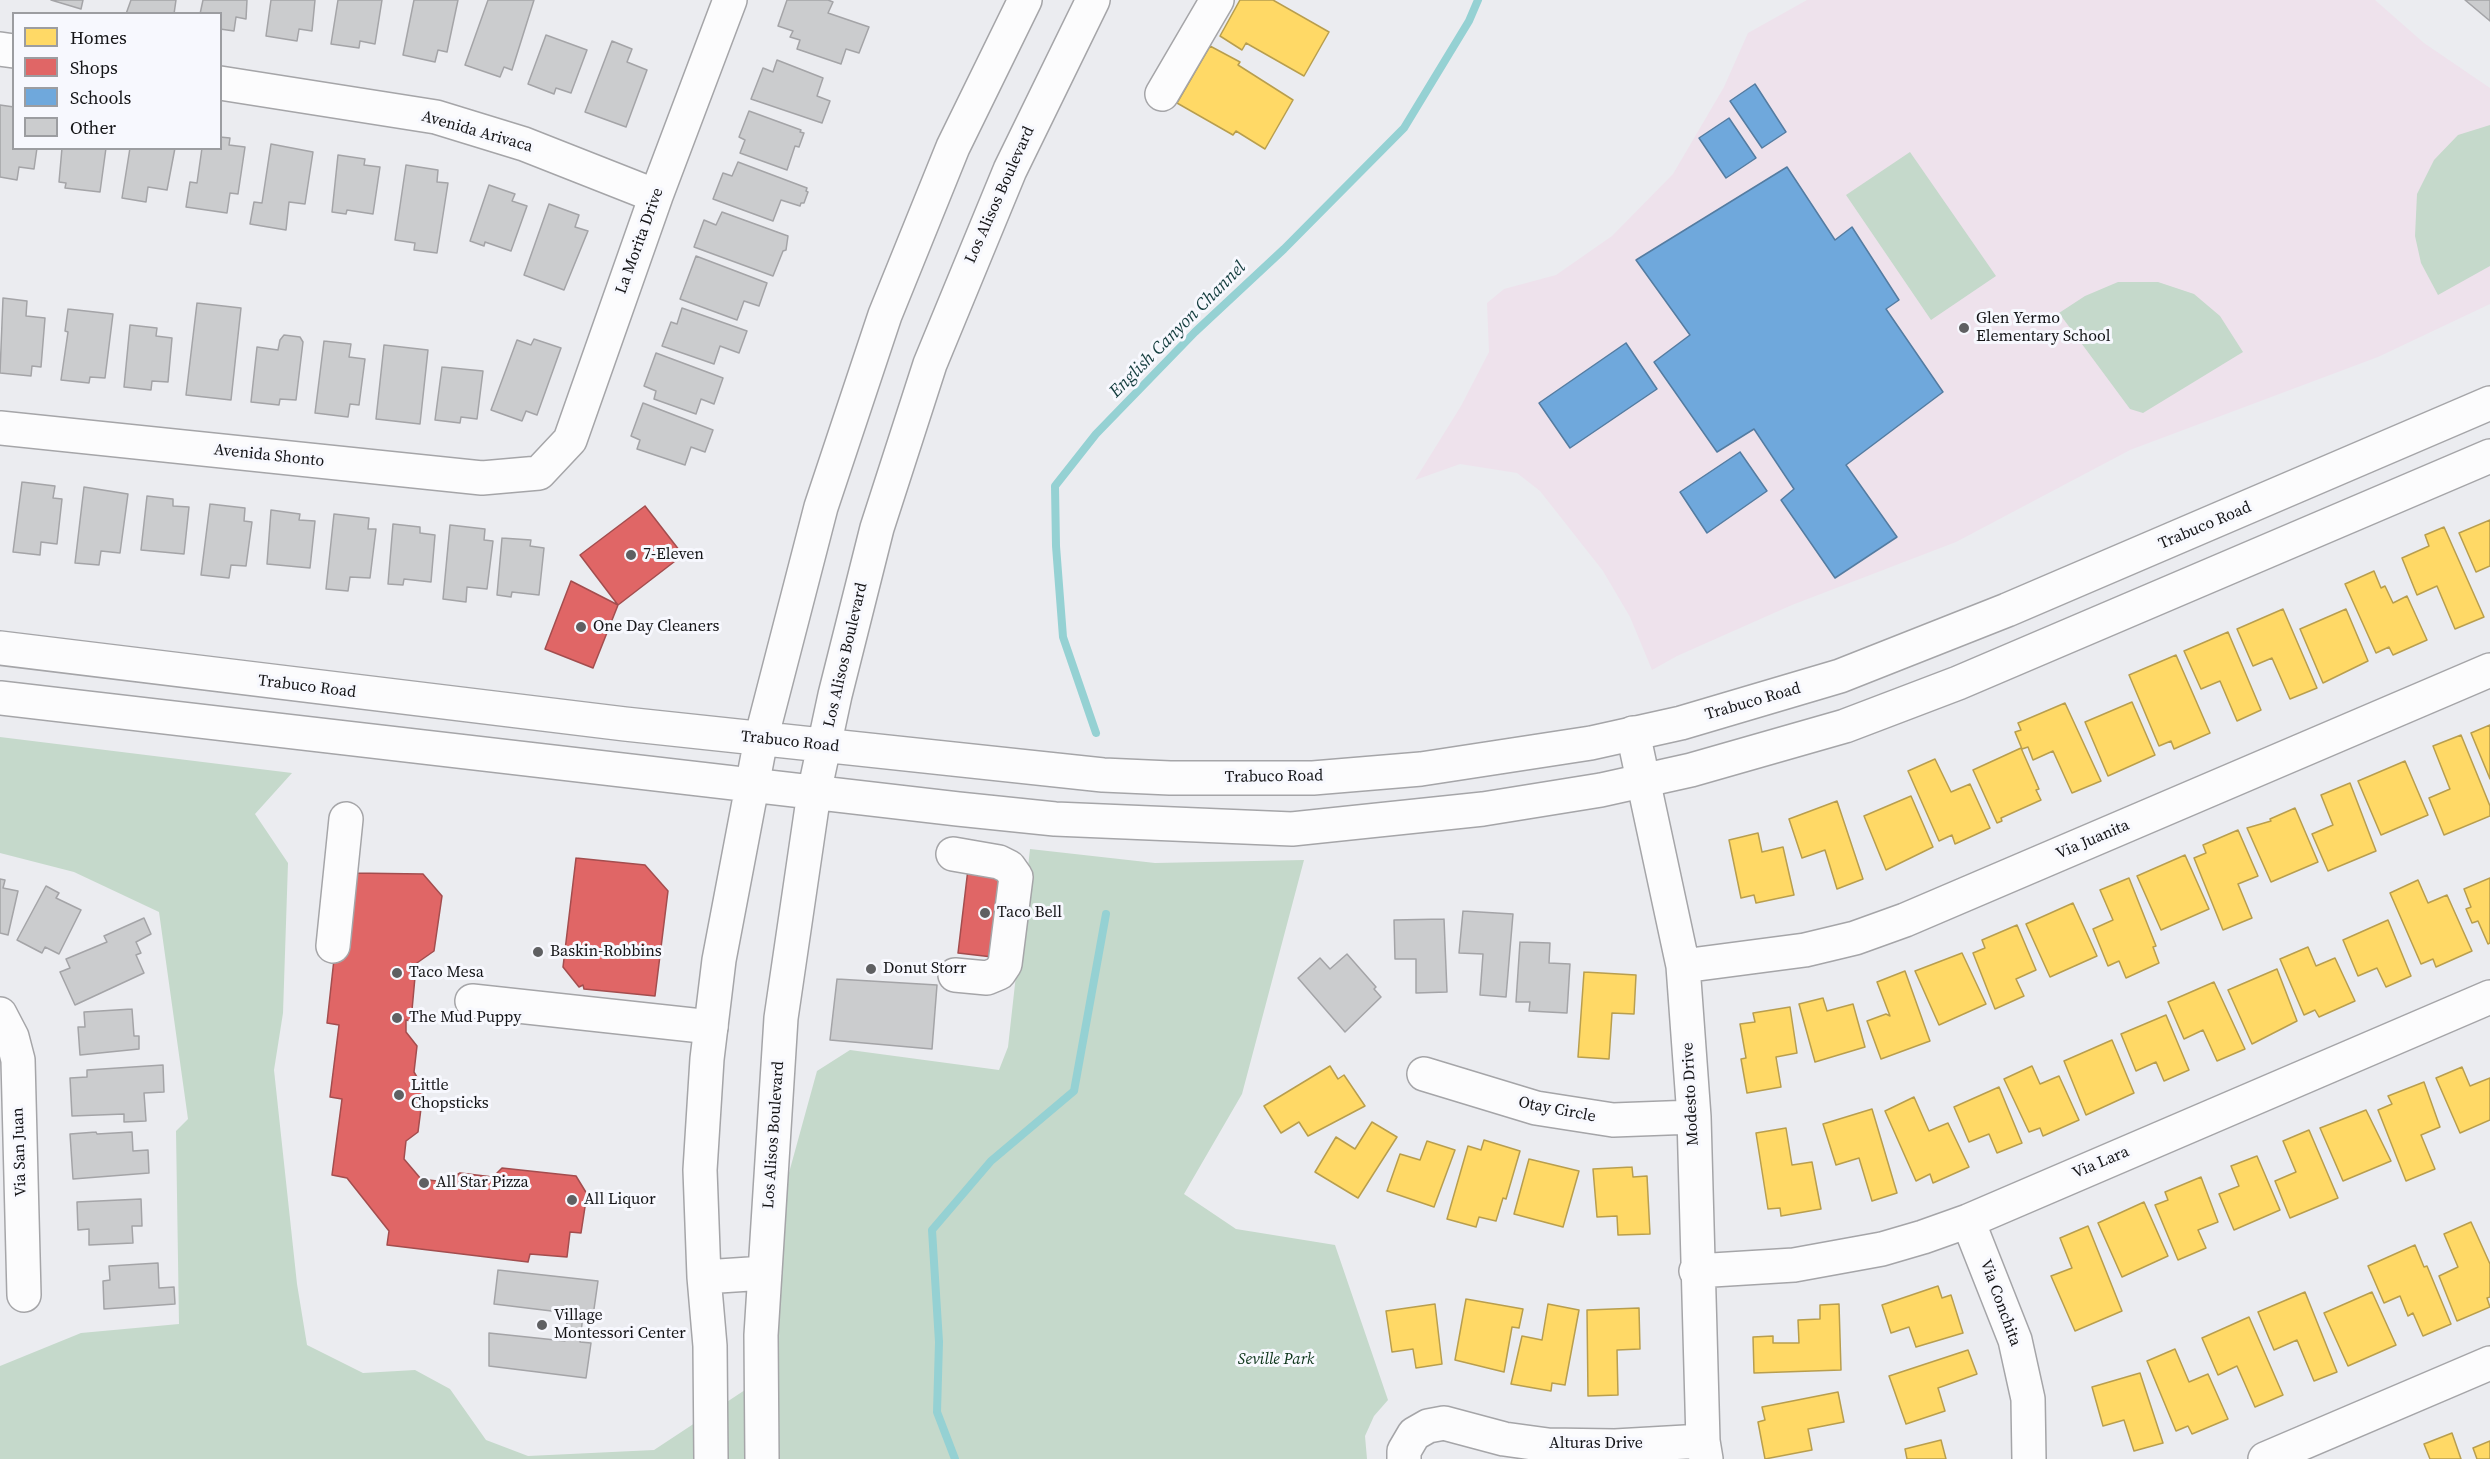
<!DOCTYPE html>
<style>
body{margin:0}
#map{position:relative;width:2490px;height:1459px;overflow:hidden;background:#ebecf0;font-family:"Source Serif 4",serif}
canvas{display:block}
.legend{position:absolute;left:12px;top:12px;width:210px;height:138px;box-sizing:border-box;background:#f7f8fe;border:2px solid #9c9da1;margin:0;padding:8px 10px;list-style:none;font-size:18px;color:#141416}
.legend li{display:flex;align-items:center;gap:12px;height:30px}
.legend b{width:30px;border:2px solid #9c9da1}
</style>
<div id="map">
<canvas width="2490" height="1459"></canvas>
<ul class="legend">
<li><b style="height:16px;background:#ffd966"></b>Homes</li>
<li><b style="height:16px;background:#e06666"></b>Shops</li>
<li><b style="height:16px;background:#6fa8dc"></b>Schools</li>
<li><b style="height:16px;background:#cbccce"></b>Other</li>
</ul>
</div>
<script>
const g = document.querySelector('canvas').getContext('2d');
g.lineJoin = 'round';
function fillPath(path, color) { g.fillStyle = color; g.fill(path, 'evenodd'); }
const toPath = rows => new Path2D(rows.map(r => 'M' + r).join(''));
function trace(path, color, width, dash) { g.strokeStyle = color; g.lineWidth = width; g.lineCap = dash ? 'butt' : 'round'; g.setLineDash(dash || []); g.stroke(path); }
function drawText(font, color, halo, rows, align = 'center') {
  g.font = font + ' "Source Serif 4",serif'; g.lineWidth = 6; g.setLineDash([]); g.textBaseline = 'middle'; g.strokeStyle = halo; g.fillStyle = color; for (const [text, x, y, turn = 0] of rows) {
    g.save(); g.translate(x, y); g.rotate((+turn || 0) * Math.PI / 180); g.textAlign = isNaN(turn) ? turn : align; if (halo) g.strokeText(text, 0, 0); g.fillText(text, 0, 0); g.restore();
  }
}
fillPath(toPath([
 [1807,0,2375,0,2424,43,2490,88,2490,304,2378,357,2130,450,1956,542,1792,605,1677,656,1652,670,1630,617,1603,571,1540,491,1517,473,1460,464,1415,480,1461,406,1489,352,1487,303,1504,289,1556,275,1612,236,1673,174,1724,87,1748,33]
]), '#eee2ec');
fillPath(toPath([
 [2490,125,2490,266,2438,295,2421,263,2415,236,2417,194,2434,160,2458,135],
 [1910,152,1996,276,1931,320,1846,195],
 [2118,282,2158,282,2194,294,2220,316,2243,352,2143,413,2130,409,2059,313,2085,296],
 [0,737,292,773,255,814,288,863,283,1013,274,1070,297,1284,307,1345,363,1373,415,1370,450,1389,486,1440,528,1456,654,1450,748,1388,765,1260,817,1071,850,1050,999,1070,1008,1047,1030,849,1155,863,1304,860,1242,1094,1184,1194,1236,1229,1335,1245,1388,1400,1374,1416,1365,1436,1367,1459,0,1459,0,1366,81,1333,179,1324,176,1131,188,1119,159,912,74,872,0,853]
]), '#c5d9cb');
const homes = toPath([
 [1240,0,1273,0,1329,32,1304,76,1246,43,1242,50,1220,36,1240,0],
 [1210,46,1240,62,1238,65,1293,100,1265,149,1236,131,1233,135,1177,103,1210,46],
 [2490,520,2490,566,2476,572,2459,533,2490,520],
 [2444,527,2484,617,2455,629,2437,586,2417,595,2402,558,2429,546,2425,535,2444,527],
 [2374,571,2381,588,2385,586,2393,603,2407,596,2427,640,2393,655,2389,647,2376,653,2345,584,2374,571],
 [2283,609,2317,688,2290,699,2272,658,2253,666,2237,629,2283,609],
 [2346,609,2368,661,2323,683,2300,629,2346,609],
 [2228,632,2261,710,2237,721,2220,681,2201,689,2184,651,2228,632],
 [2176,655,2210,733,2174,749,2171,741,2159,746,2129,675,2176,655],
 [2132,702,2155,755,2108,776,2085,722,2132,702],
 [2065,703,2101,781,2072,793,2053,751,2033,760,2028,747,2022,749,2015,732,2021,730,2018,723,2065,703],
 [2490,725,2490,779,2471,733,2490,725],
 [2461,735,2490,806,2490,816,2444,835,2429,798,2450,789,2433,746,2461,735],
 [2021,748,2039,789,2036,790,2041,800,2001,818,2002,821,1997,823,1973,770,2021,748],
 [1935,759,1951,792,1970,784,1990,828,1955,844,1952,835,1939,841,1908,771,1935,759],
 [2405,761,2428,815,2381,835,2358,781,2405,761],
 [2350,783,2376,851,2328,871,2312,834,2333,825,2321,795,2350,783],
 [1911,796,1933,847,1886,870,1864,816,1911,796],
 [1837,801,1863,879,1837,889,1825,850,1802,858,1789,819,1837,801],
 [2295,808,2318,862,2271,882,2247,828,2271,821,2270,819,2295,808],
 [2238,830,2258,876,2238,884,2252,918,2223,930,2194,858,2206,853,2203,845,2238,830],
 [1758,833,1762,852,1783,847,1794,895,1756,903,1754,895,1741,898,1729,840,1758,833],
 [2185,855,2209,909,2161,930,2137,876,2185,855],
 [2129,878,2156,946,2153,947,2159,963,2126,978,2119,961,2108,966,2093,929,2113,920,2100,890,2129,878],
 [2490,878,2490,943,2488,944,2478,921,2472,923,2466,909,2471,907,2464,889,2490,878],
 [2418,880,2428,903,2447,895,2472,951,2436,967,2433,959,2421,964,2390,893,2418,880],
 [2073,903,2097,956,2050,977,2026,924,2073,903],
 [2388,920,2411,976,2386,987,2377,968,2358,976,2343,940,2388,920],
 [2017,925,2036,970,2016,979,2024,996,1995,1009,1973,953,1985,948,1982,940,2017,925],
 [2308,947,2316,966,2335,958,2355,1001,2319,1017,2315,1010,2304,1015,2280,959,2308,947],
 [1962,953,1986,1004,1939,1025,1915,971,1962,953],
 [2277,969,2297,1021,2252,1044,2228,990,2277,969],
 [1905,971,1930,1041,1881,1059,1867,1021,1886,1014,1890,1016,1877,982,1905,971],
 [1584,972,1636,975,1634,1014,1612,1013,1609,1059,1578,1057,1584,972],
 [2214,982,2245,1049,2217,1061,2203,1030,2184,1039,2168,1002,2214,982],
 [1823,998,1827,1011,1853,1004,1865,1047,1815,1062,1799,1004,1823,998],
 [1790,1007,1797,1053,1776,1057,1781,1087,1747,1093,1741,1059,1746,1058,1740,1024,1755,1022,1753,1013,1790,1007],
 [2166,1015,2189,1070,2164,1081,2156,1062,2136,1071,2121,1034,2166,1015],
 [2112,1040,2134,1093,2086,1115,2064,1061,2112,1040],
 [1330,1066,1338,1079,1344,1075,1365,1106,1308,1136,1299,1122,1281,1133,1264,1106,1330,1066],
 [2032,1066,2040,1084,2059,1076,2079,1120,2043,1136,2040,1128,2029,1132,2004,1079,2032,1066],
 [2462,1067,2470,1086,2490,1078,2490,1120,2460,1133,2436,1078,2462,1067],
 [2424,1082,2440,1127,2421,1135,2435,1169,2406,1181,2378,1110,2392,1104,2388,1096,2424,1082],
 [1999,1087,2022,1143,1997,1153,1989,1134,1969,1142,1954,1107,1999,1087],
 [1914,1097,1929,1131,1948,1123,1969,1167,1933,1183,1930,1174,1916,1181,1885,1111,1914,1097],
 [1872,1109,1897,1193,1872,1201,1859,1158,1836,1165,1823,1124,1872,1109],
 [2366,1110,2391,1161,2343,1181,2320,1128,2366,1110],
 [1372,1122,1397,1137,1358,1198,1315,1172,1336,1137,1355,1149,1372,1122],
 [1786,1128,1792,1165,1812,1162,1821,1209,1781,1216,1780,1208,1768,1209,1756,1133,1786,1128],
 [2309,1130,2338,1198,2290,1218,2275,1181,2296,1172,2283,1141,2309,1130],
 [1484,1140,1520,1151,1506,1199,1503,1198,1496,1221,1479,1217,1476,1227,1447,1219,1468,1146,1481,1150,1484,1140],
 [1427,1141,1455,1150,1434,1207,1387,1191,1400,1154,1420,1160,1427,1141],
 [2257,1156,2280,1210,2234,1230,2219,1194,2239,1186,2231,1166,2257,1156],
 [1529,1159,1579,1171,1563,1227,1514,1214,1529,1159],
 [1632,1167,1633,1177,1647,1176,1650,1234,1618,1235,1617,1216,1597,1217,1593,1169,1632,1167],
 [2201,1177,2218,1222,2198,1230,2206,1248,2178,1260,2155,1205,2168,1200,2165,1192,2201,1177],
 [2144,1202,2168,1256,2122,1277,2098,1223,2144,1202],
 [2471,1222,2490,1264,2490,1297,2487,1298,2490,1307,2457,1321,2439,1276,2458,1267,2444,1234,2471,1222],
 [2088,1226,2122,1311,2075,1331,2051,1276,2072,1268,2060,1238,2088,1226],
 [2415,1245,2424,1267,2427,1266,2451,1324,2423,1336,2413,1313,2408,1316,2400,1296,2384,1303,2368,1266,2415,1245],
 [1938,1286,1942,1298,1951,1295,1963,1333,1916,1347,1909,1327,1891,1333,1882,1305,1938,1286],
 [2305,1292,2337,1372,2314,1381,2297,1340,2274,1350,2258,1312,2305,1292],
 [2372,1292,2396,1345,2348,1366,2324,1313,2372,1292],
 [1466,1299,1523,1309,1519,1328,1512,1327,1504,1372,1455,1360,1466,1299],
 [1435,1304,1442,1364,1416,1368,1413,1349,1392,1352,1386,1311,1435,1304],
 [1548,1304,1579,1310,1565,1385,1552,1383,1551,1391,1511,1384,1522,1336,1542,1340,1548,1304],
 [1839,1304,1841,1370,1754,1373,1753,1337,1773,1336,1773,1343,1799,1343,1798,1320,1820,1319,1820,1305,1839,1304],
 [1639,1308,1640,1349,1617,1350,1618,1395,1588,1396,1587,1310,1639,1308],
 [2249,1317,2283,1395,2255,1407,2237,1366,2218,1375,2202,1338,2249,1317],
 [2175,1349,2189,1382,2208,1374,2228,1419,2192,1434,2188,1426,2176,1431,2147,1361,2175,1349],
 [1968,1350,1977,1374,1938,1388,1945,1411,1906,1424,1889,1376,1968,1350],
 [2140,1373,2163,1443,2134,1451,2124,1420,2103,1426,2092,1387,2140,1373],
 [1838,1392,1844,1422,1808,1429,1812,1450,1765,1459,1758,1422,1765,1420,1762,1407,1838,1392],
 [2452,1433,2461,1459,2430,1459,2424,1444,2452,1433],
 [1941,1440,1946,1459,1907,1459,1905,1449,1941,1440],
 [2490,1441,2490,1459,2477,1459,2473,1448,2490,1441]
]);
fillPath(homes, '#ffd966');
trace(homes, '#b89e4e', 1.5);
const shops = toPath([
 [645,506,683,555,618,605,580,555,645,506],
 [571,581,618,605,593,668,545,649,571,581],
 [576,858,645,865,668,891,655,996,584,989,583,985,579,987,563,967,576,858],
 [968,869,1012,874,1001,958,958,953,968,869],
 [352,873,423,874,442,896,434,951,414,965,412,977,415,977,411,1021,406,1020,406,1032,417,1046,414,1072,421,1084,424,1085,418,1132,406,1141,404,1159,421,1179,445,1182,460,1173,493,1177,502,1168,576,1176,587,1194,581,1233,570,1232,567,1257,530,1254,528,1262,387,1245,389,1231,347,1178,332,1175,342,1099,330,1097,339,1025,327,1023,335,950,352,873]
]);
fillPath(shops, '#e06666');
trace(shops, '#a34d4e', 1.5);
const schools = toPath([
 [1755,84,1786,132,1762,148,1730,101,1755,84],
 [1729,118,1756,158,1726,178,1699,138,1729,118],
 [1787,167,1835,240,1852,227,1899,300,1886,309,1943,392,1846,465,1897,537,1835,578,1781,500,1794,489,1754,429,1717,452,1654,362,1690,335,1636,260,1787,167],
 [1626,343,1657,389,1570,448,1539,403,1626,343],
 [1740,452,1767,491,1707,533,1680,492,1740,452]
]);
fillPath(schools, '#6fa8dc');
trace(schools, '#547ca1', 1.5);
trace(toPath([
 [1096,733,1063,637,1056,546,1055,486,1096,434,1195,332,1284,249,1404,128,1469,21,1478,0],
 [955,1459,937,1412,939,1342,932,1230,991,1161,1074,1091,1106,914]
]), '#95d1d3', 8);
const building = toPath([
 [51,0,83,0,81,9,51,0],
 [131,0,176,0,174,14,126,14,131,0],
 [203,0,247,0,246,19,236,17,234,31,220,29,220,14,200,14,203,0],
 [271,0,315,0,312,31,299,29,297,41,266,36,271,0],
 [338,0,382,0,375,44,360,41,359,48,331,44,338,0],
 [414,0,458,0,447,52,438,50,435,62,403,55,414,0],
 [488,0,534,0,512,70,504,67,500,77,465,65,488,0],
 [787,0,828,0,833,2,828,13,869,27,859,53,846,49,841,64,797,49,800,40,790,37,793,31,778,26,787,0],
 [2465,0,2490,0,2490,21,2465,0],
 [546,35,587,50,571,93,556,88,554,94,528,84,546,35],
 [612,41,632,49,627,62,647,70,626,127,585,112,612,41],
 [777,60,823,78,817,96,830,101,822,123,751,99,763,68,773,72,777,60],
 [0,105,14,107,14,148,37,148,34,169,19,167,17,180,0,177,0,105],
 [749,111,801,130,800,132,804,133,799,147,795,146,787,170,740,153,745,140,739,137,749,111],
 [220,137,230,138,229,145,245,147,238,194,230,193,227,213,186,207,190,182,197,183,202,148,220,148,220,137],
 [271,144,313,152,305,204,289,202,286,230,250,224,254,202,262,203,271,144],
 [62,148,106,148,100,192,65,188,66,183,59,182,62,148],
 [130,148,175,148,167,190,148,187,146,202,122,198,130,148],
 [338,155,365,159,364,165,380,167,373,214,347,210,346,214,332,212,338,155],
 [738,162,807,188,806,191,808,192,804,203,801,203,800,206,781,200,773,221,713,199,723,173,732,176,738,162],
 [406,165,438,170,437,182,448,183,437,253,414,250,415,243,395,240,406,165],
 [489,185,515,194,512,201,527,206,511,251,485,242,484,246,470,241,489,185],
 [549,204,579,215,575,227,588,231,564,290,524,275,549,204],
 [722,212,788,236,786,250,783,251,773,276,694,247,704,220,716,225,722,212],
 [696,256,767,283,759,306,744,301,737,320,680,299,696,256],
 [3,298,27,301,26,316,45,318,41,367,32,366,31,376,0,373,3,298],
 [197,303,241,308,231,400,186,395,197,303],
 [682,308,747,331,739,353,720,346,714,364,662,346,671,322,677,324,682,308],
 [68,309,113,314,105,378,90,377,89,383,61,380,68,332,65,331,68,309],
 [130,325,157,328,156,336,172,338,168,382,152,381,151,390,124,387,130,325],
 [284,335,300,337,303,342,296,400,280,399,279,405,251,402,257,347,278,350,280,340,284,335],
 [534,339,561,348,537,415,526,411,522,421,491,410,517,340,531,345,534,339],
 [324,341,351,344,349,357,365,359,359,405,350,404,348,417,315,413,324,341],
 [384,345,428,350,420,424,376,419,384,345],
 [656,353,723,378,714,404,701,399,696,414,654,399,656,391,644,386,656,353],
 [442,367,483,371,477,419,461,417,460,423,435,420,442,367],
 [643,403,713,430,705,452,691,447,685,465,637,449,640,440,631,436,643,403],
 [22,482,55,486,53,498,62,499,57,544,41,542,40,555,13,552,22,482],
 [84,487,128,494,120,553,101,551,99,565,75,563,84,487],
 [147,496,173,499,173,506,189,507,184,554,141,550,147,496],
 [210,504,245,508,244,521,252,522,246,566,231,565,229,578,201,575,210,504],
 [271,510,300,514,299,520,315,521,310,568,267,564,271,510],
 [334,514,369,518,368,529,376,529,370,578,350,577,348,591,326,589,334,514],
 [393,524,420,527,420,533,435,535,431,582,404,579,403,585,388,584,393,524],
 [450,525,485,529,484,540,493,541,487,589,467,587,466,602,443,599,450,525],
 [502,538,531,540,530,546,544,548,539,595,512,592,511,597,497,595,502,538],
 [0,879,5,880,3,888,18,891,8,935,0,933,0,879],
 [46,886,59,893,56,898,81,910,59,954,45,947,42,953,17,940,46,886],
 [1463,911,1513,914,1506,997,1480,995,1483,954,1459,953,1463,911],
 [144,918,151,934,136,942,141,953,136,955,144,973,75,1005,60,972,70,968,66,959,107,942,104,936,144,918],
 [1444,919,1447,992,1416,993,1416,959,1395,959,1394,920,1444,919],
 [1520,942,1550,943,1549,963,1570,964,1567,1013,1529,1011,1530,1002,1516,1002,1520,942],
 [1347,954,1376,987,1374,989,1381,997,1345,1032,1298,978,1320,958,1330,969,1347,954],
 [837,979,937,985,932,1049,830,1040,837,979],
 [132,1009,134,1036,139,1036,139,1049,80,1055,78,1027,85,1027,84,1012,132,1009],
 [163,1065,164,1092,144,1093,146,1121,124,1122,124,1114,72,1116,70,1078,87,1077,87,1070,163,1065],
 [96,1132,97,1134,132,1132,133,1151,148,1150,149,1173,73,1179,70,1134,96,1132],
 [141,1199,142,1226,132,1226,133,1243,89,1245,89,1229,78,1230,77,1202,141,1199],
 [158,1263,159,1288,174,1287,175,1304,104,1309,103,1281,110,1280,109,1266,158,1263],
 [498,1270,598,1281,593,1316,583,1315,580,1342,591,1343,586,1378,489,1366,489,1333,565,1341,568,1313,494,1304,498,1270]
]);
fillPath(building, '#cbccce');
trace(building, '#a4a4a7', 1.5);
const minor = toPath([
 [0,49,14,51],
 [220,83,436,117,524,144,656,196],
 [1162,94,1217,0],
 [0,428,482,478,539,473,570,440,656,196,730,0],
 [1633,733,1683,966,1694,1117,1703,1441,1706,1459],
 [953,854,999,862,1009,867,1016,877,1005,964,999,973,987,978,955,975],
 [333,946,346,819],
 [1683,966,1805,950,1855,938,1905,920,2490,670],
 [472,1001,711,1027],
 [0,1014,12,1037,18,1060,24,1295],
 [1424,1074,1536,1108,1613,1120,1694,1117],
 [1968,1221,2015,1340,2028,1399,2029,1459],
 [1696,1271,1794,1265,1882,1249,1923,1237,1968,1221,2490,997],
 [1404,1459,1404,1451,1414,1434,1428,1426,1444,1423,1504,1439,1548,1445,1615,1446,1703,1441],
 [2265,1459,2490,1363]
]);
const major = toPath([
 [0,648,625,724,1103,775,1170,778,1313,778,1421,769,1591,743,1681,723,1840,676,2007,610,2490,403],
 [0,698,958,809,1055,819,1292,829,1483,809,1601,790,1691,770,1845,726,1958,683,2490,456],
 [704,1277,765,1273],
 [711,1459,710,1346,704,1277,700,1170,707,1059,719,960,761,739,821,507,885,315,953,147,1025,0],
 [762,1459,761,1335,781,1018,814,793,835,695,877,528,930,364,1010,170,1093,0]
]);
trace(minor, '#a5a5a8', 36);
trace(major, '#a5a5a8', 36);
trace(minor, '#fcfcfd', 33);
trace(major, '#fcfcfd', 33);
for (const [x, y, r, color] of [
 [1964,328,6,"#5f6062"],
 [631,555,6,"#5f6062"],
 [581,627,6,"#5f6062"],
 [985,913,6,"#5f6062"],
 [538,952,6,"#5f6062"],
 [871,969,6,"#5f6062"],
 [397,973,6,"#5f6062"],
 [397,1018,6,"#5f6062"],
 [399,1095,6,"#5f6062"],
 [424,1183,6,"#5f6062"],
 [572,1200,6,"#5f6062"],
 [542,1325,6,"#5f6062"]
]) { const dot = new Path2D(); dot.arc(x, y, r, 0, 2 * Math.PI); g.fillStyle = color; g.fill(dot); trace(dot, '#f7f8fe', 2); }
drawText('16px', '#141416', '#f7f8fe', [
 ["Avenida Arivaca",477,132,16],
 ["Los Alisos Boulevard",1000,195,-66],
 ["La Morita Drive",640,241,-70],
 ["Avenida Shonto",269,456,6],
 ["Trabuco Road",2205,526,-23],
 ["Los Alisos Boulevard",846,655,-77],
 ["Trabuco Road",307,687,7],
 ["Trabuco Road",1753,702,-16],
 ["Trabuco Road",790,742,6],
 ["Trabuco Road",1274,777,-1],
 ["Via Juanita",2093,840,-23],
 ["Modesto Drive",1691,1094,-93],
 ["Otay Circle",1557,1110,11],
 ["Los Alisos Boulevard",774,1135,-86],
 ["Via San Juan",20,1152,-92],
 ["Via Lara",2101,1163,-23],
 ["Via Conchita",2000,1303,70],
 ["Alturas Drive",1596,1444]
]);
drawText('16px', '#141416', '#f7f8fe', [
 ["Glen Yermo",1976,319],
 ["Elementary School",1976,337],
 ["7-Eleven",643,555],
 ["One Day Cleaners",593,627],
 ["Taco Bell",997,913],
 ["Baskin-Robbins",550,952],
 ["Donut Storr",883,969],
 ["Taco Mesa",409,973],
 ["The Mud Puppy",409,1018],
 ["Little",411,1086],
 ["Chopsticks",411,1104],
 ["All Star Pizza",436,1183],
 ["All Liquor",584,1200],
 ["Village",554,1316],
 ["Montessori Center",554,1334]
], 'left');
drawText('italic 16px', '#0a3317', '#f7f8fe', [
 ["Seville Park",1276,1360]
]);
drawText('italic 18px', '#143d3e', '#f7f8fe', [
 ["English Canyon Channel",1178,330,-45]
]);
</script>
